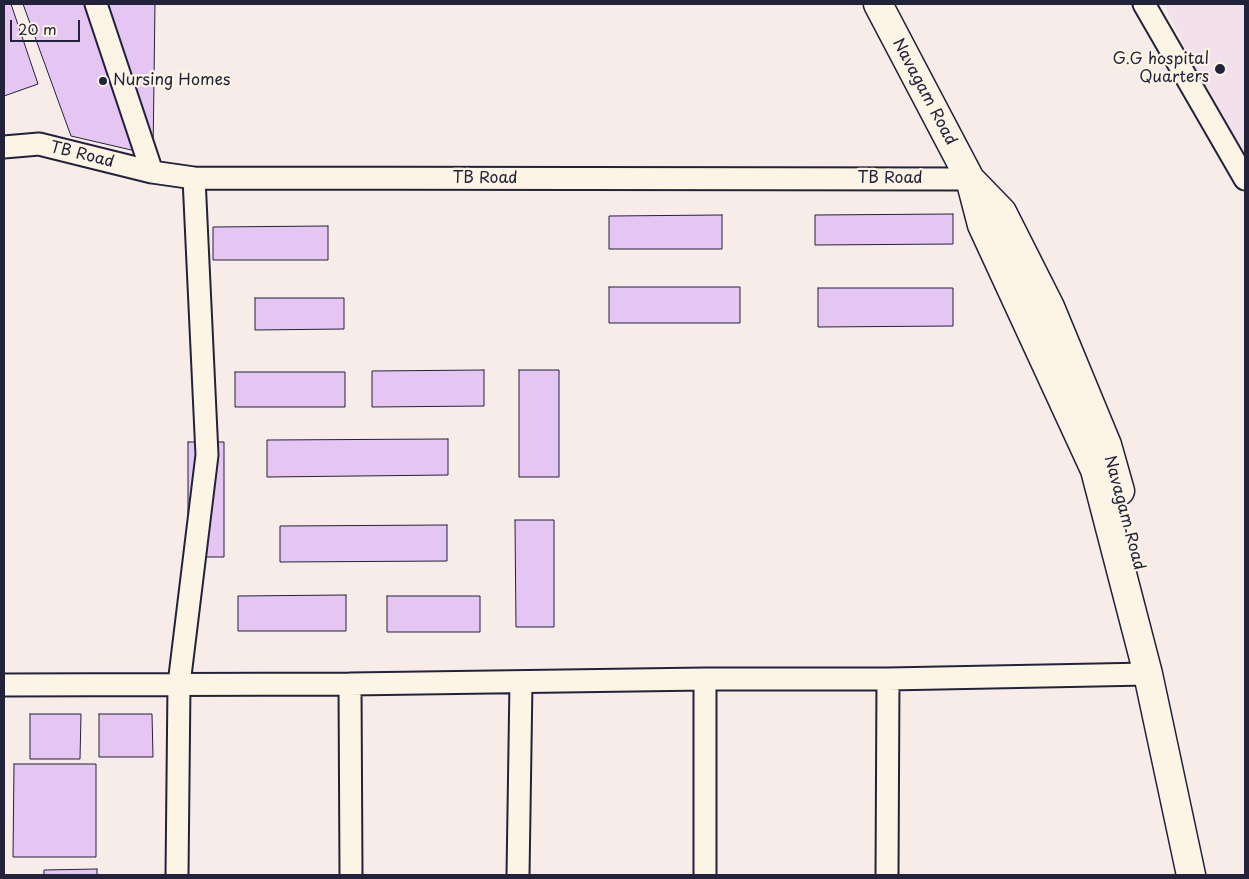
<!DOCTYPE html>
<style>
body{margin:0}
#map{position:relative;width:1249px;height:879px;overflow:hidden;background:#f7ece8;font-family:"Playpen Sans",sans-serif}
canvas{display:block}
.frame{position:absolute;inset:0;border:5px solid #22223b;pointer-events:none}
.scale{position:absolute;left:10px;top:20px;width:70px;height:22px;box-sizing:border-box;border:2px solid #22223b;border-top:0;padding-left:6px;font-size:15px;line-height:18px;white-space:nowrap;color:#22223b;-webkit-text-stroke:4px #fcf5e5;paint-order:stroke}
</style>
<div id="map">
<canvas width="1249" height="879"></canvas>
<div class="frame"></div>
<div class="scale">20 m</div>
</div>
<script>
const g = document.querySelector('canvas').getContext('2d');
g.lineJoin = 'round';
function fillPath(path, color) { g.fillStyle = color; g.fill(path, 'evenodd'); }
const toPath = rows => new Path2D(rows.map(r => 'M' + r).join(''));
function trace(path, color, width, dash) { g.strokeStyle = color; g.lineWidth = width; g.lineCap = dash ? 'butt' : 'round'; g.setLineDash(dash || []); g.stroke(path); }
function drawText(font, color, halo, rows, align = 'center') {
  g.font = font + ' "Playpen Sans",sans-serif'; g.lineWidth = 4.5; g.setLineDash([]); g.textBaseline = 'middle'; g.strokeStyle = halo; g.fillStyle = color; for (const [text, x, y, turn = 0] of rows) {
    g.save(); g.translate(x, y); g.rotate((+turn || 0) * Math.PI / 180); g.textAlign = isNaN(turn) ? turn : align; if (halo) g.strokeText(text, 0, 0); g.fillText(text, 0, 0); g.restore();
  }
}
fillPath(toPath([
 [1164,4,1245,4,1245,174,1226,134]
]), '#f2e1eb');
const building = toPath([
 [4,4,11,4,38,84,4,96,4,4],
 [23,4,155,4,153,155,71,136,23,4],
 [953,214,953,244,815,245,815,215,953,214],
 [722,215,722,249,609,249,609,216,722,215],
 [328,226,328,260,213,260,213,227,328,226],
 [609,287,740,287,740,323,609,323,609,287],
 [818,288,953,288,953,326,818,327,818,288],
 [255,298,344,298,344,329,255,330,255,298],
 [484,370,484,406,372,407,372,371,484,370],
 [519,370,559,370,559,477,519,477,519,370],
 [235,372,345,372,345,407,235,407,235,372],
 [448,439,448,475,267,477,267,440,448,439],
 [188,442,224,442,224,557,188,557,188,442],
 [515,520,554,520,554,627,516,627,515,520],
 [447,525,447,561,280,562,280,526,447,525],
 [346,595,346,631,238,631,238,596,346,595],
 [387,596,480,596,480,632,387,632,387,596],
 [30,714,81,714,80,759,30,759,30,714],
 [99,714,152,714,153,757,99,757,99,714],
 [14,764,96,764,96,857,13,857,14,764],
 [97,869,97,875,44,875,44,870,97,869]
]);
fillPath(building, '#e5c6f3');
trace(building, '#22223b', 1);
const street = toPath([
 [96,4,152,172],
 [1144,4,1245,179],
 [4,147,39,144,152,172,194,178,970,179],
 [350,684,351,875],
 [4,685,350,684,705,679,888,679,1148,674],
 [177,875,179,684,207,455,194,178],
 [518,875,521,682],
 [705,875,705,679],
 [887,875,888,679]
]);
const secondary = toPath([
 [878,4,970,179,982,225,1095,470,1148,674,1191,875],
 [971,180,1002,212,1050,307,1107,445,1120,491]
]);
trace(street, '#22223b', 25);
trace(secondary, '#22223b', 31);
trace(street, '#fcf5e5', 21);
trace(secondary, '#fcf5e5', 28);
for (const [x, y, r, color] of [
 [1220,69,6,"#22223b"],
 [103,81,5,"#22223b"]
]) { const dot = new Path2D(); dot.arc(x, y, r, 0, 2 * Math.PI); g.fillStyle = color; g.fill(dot); trace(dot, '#fcf5e5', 2); }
drawText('16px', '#22223b', '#fcf5e5', [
 ["G.G hospital",1209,60],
 ["Quarters",1209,78],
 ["Nursing Homes",113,81,"left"]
], 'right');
drawText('16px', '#22223b', '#fcf5e5', [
 ["Navagam Road",924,92,62],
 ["TB Road",82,155,14],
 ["TB Road",485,179],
 ["TB Road",890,179],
 ["Navagam Road",1124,513,75]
]);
</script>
